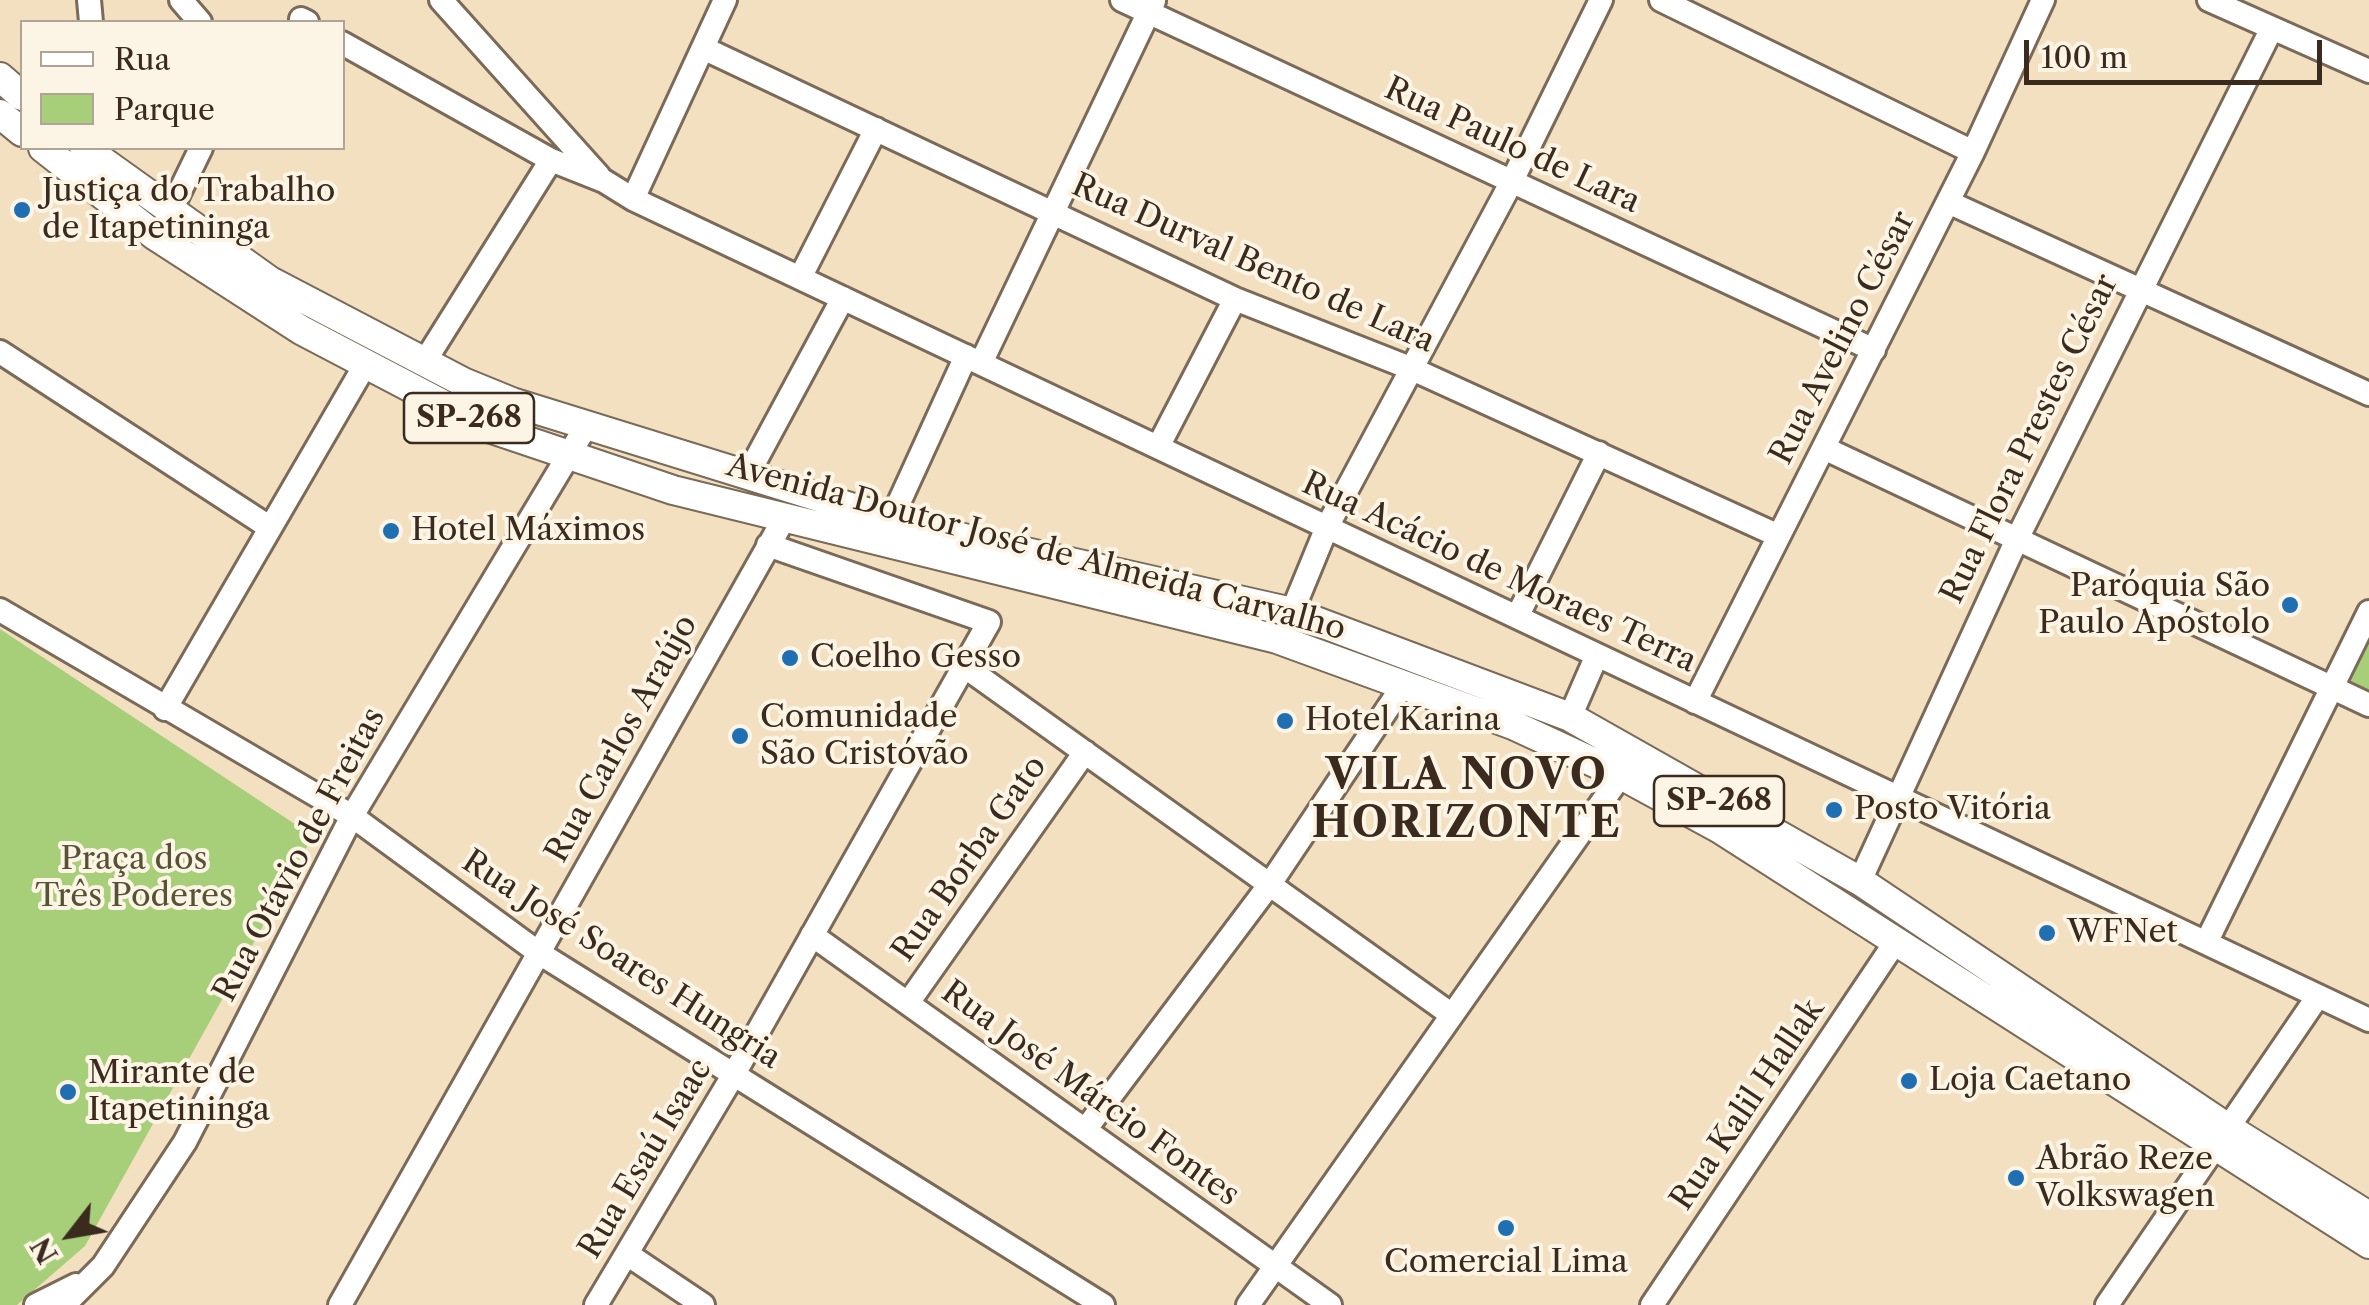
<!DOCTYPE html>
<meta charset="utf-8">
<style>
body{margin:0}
#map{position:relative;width:2369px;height:1305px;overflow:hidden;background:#f2e0c1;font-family:"Libre Caslon Text",serif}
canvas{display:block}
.legend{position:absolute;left:20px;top:20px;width:325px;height:130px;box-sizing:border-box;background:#fcf5e5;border:2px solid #afa495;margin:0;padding:12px 18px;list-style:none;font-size:30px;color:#3b2a1e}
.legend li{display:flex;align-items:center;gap:20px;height:50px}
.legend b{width:50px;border:2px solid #afa495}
.north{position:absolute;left:20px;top:1185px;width:100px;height:100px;-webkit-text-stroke:8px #fcf5e5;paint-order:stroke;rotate:239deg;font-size:28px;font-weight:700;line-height:40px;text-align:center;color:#3b2a1e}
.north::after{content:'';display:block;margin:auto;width:35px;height:45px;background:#3b2a1e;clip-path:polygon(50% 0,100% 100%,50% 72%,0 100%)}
.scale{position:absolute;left:2024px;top:40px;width:298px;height:45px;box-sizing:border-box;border:5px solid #3b2a1e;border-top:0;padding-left:12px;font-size:30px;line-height:35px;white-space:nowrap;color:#3b2a1e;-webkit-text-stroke:8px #fcf5e5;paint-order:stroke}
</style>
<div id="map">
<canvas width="2369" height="1305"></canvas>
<ul class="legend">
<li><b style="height:12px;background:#fff"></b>Rua</li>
<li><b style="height:28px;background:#a7cf79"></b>Parque</li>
</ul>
<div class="north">N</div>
<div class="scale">100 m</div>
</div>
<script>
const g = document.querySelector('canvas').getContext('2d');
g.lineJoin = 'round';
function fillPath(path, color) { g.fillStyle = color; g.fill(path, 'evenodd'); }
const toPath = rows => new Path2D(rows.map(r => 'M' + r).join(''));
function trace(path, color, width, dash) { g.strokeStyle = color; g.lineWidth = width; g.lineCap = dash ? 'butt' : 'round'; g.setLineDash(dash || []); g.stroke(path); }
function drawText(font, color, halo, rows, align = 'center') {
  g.font = font + ' "Libre Caslon Text",serif'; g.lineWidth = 8; g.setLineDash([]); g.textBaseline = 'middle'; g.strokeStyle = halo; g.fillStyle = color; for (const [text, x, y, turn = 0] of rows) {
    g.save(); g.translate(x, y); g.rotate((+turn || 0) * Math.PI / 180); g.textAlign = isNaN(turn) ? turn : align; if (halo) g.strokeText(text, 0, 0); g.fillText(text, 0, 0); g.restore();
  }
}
fillPath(toPath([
 [0,629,313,836,85,1246,17,1305,0,1305],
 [2369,630,2369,691,2345,679]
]), '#a7cf79');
const minor = toPath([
 [89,0,91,22],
 [181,0,200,22],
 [441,0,599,176],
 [1122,0,1874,350],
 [1661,0,1973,152],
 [2209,0,2369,71],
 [301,19,307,22],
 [342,43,551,160,604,181,633,199,2369,1020],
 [703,48,1235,299,1410,368,1779,536],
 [633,199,725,0],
 [1948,202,2369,394],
 [170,212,201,148],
 [800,278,876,129],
 [0,352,269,527],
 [425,361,551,160],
 [981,363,1154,1],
 [1158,447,1235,299],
 [1826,449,2369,705],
 [747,476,843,298],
 [891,520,966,356],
 [0,610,352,816,539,953,1103,1305],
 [1292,612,1327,527,1512,181,1601,0],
 [1517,617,1599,453],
 [964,666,1452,1015],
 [1695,702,1973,152,2043,0],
 [165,709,365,365],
 [1570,717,1597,655],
 [1860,881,2018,537,2271,30],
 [812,935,1330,1305],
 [2206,943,2369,612],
 [908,1003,1085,752],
 [1085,1130,1270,884,1404,684],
 [627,1254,703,1305],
 [36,1305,76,1285],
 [64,1305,103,1266,185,1142,352,816,585,428],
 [340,1305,785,517],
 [596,1305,734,1074,989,622,768,545],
 [1248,1305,1621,775],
 [1652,1305,1896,941],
 [2107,1305,2318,996]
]);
const major = toPath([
 [0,77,22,96],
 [0,114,22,132],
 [43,148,154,235,301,330,486,427,673,490,1277,639,1513,725,1621,775,1720,829,2369,1244],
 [84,148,270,281,463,382,512,402,915,527,1292,612,1570,717,1860,881,2228,1128,2369,1216]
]);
trace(minor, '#7b6a57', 28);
trace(major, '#7b6a57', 32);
trace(minor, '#fff', 22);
trace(major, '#fff', 28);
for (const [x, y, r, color] of [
 [22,210,10,"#1f6fb2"],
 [391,531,10,"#1f6fb2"],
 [2290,605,10,"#1f6fb2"],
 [790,658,10,"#1f6fb2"],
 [1285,721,10,"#1f6fb2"],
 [740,736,10,"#1f6fb2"],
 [1834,810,10,"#1f6fb2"],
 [2047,933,10,"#1f6fb2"],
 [1909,1081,10,"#1f6fb2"],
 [68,1092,10,"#1f6fb2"],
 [2016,1178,10,"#1f6fb2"],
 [1506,1228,10,"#1f6fb2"]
]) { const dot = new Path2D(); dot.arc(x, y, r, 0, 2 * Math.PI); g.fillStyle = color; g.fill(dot); trace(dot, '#fcf5e5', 4); }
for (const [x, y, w] of [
 [469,418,130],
 [1719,801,130]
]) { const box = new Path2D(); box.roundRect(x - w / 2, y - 25, w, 50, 8); g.fillStyle = '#fcf5e5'; g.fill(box); trace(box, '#3b2a1e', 2.5); }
drawText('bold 30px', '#3b2a1e', null, [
 ["SP-268",469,418],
 ["SP-268",1719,801]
]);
drawText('32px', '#3b2a1e', '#fcf5e5', [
 ["Rua Paulo de Lara",1512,146,25],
 ["Rua Durval Bento de Lara",1253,264,24],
 ["Rua Avelino César",1843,338,-63],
 ["Rua Flora Prestes César",2030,439,-64],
 ["Avenida Doutor José de Almeida Carvalho",1036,548,15],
 ["Rua Acácio de Moraes Terra",1499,573,25],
 ["Rua Carlos Araújo",622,739,-61],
 ["Rua Otávio de Freitas",300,855,-62],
 ["Rua Borba Gato",970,859,-55],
 ["Rua José Soares Hungria",621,960,33],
 ["Rua José Márcio Fontes",1090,1094,36],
 ["Rua Kalil Hallak",1748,1105,-56],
 ["Rua Esaú Isaac",646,1159,-59]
]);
drawText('32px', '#3b2a1e', '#fcf5e5', [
 ["Justiça do Trabalho",42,192],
 ["de Itapetininga",42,229],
 ["Hotel Máximos",411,531],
 ["Paróquia São",2270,587,"right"],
 ["Paulo Apóstolo",2270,624,"right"],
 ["Coelho Gesso",810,658],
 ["Comunidade",760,718],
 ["São Cristóvão",760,755],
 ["Hotel Karina",1305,721],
 ["Posto Vitória",1854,810],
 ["WFNet",2067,933],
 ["Mirante de",88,1074],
 ["Itapetininga",88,1111],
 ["Loja Caetano",1929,1081],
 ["Abrão Reze",2036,1160],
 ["Volkswagen",2036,1197],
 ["Comercial Lima",1506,1263,"center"]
], 'left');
drawText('32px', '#565335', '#fcf5e5', [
 ["Praça dos",134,860],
 ["Três Poderes",134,897]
]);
g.letterSpacing = '2.5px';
drawText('bold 42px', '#3b2a1e', '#fcf5e5', [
 ["VILA NOVO",1467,777],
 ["HORIZONTE",1467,825]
]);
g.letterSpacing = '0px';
</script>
